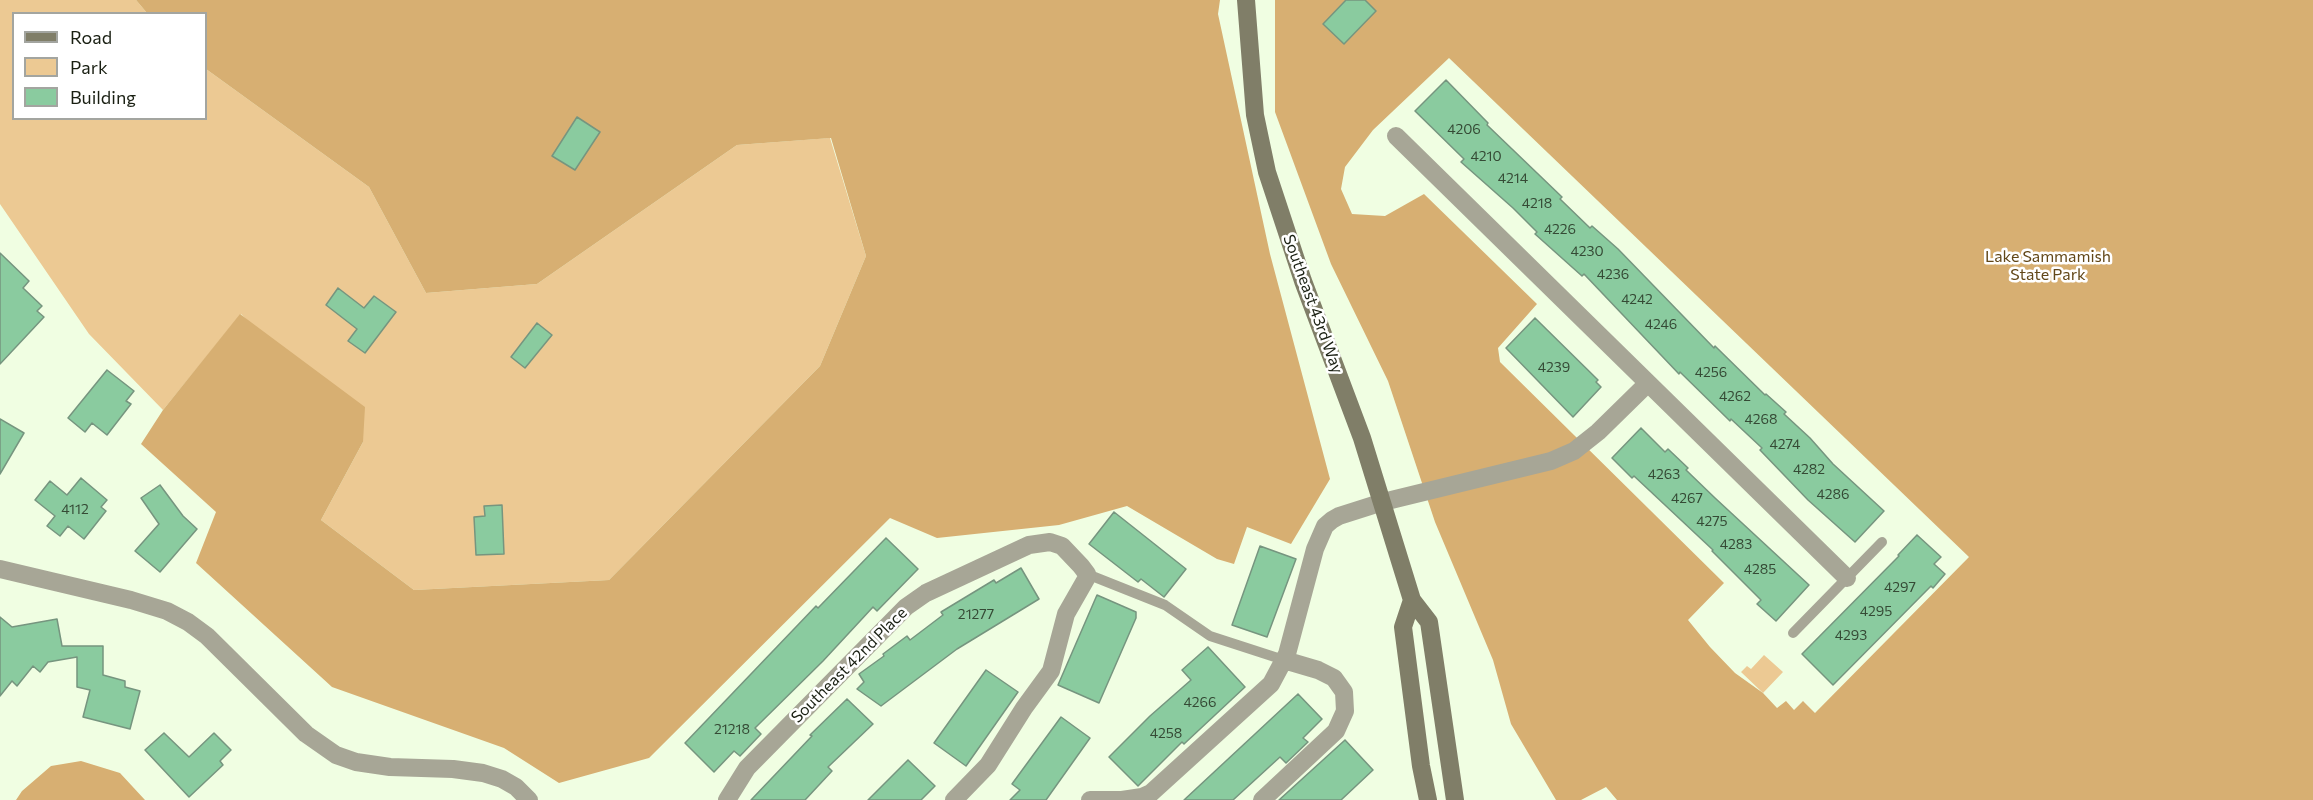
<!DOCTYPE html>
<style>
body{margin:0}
#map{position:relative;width:2313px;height:800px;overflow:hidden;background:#f0fee2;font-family:Commissioner,sans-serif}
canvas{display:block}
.legend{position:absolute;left:12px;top:12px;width:195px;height:108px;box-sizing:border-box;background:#fff;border:2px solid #a3a5a0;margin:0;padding:8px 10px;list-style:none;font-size:18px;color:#191f12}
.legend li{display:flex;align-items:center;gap:12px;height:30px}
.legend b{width:30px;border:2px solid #a3a5a0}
</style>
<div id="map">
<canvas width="2313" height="800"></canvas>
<ul class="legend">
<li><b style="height:8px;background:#807e68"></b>Road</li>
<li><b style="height:16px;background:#ecc993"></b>Park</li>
<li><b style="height:16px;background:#8acb9f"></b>Building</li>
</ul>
</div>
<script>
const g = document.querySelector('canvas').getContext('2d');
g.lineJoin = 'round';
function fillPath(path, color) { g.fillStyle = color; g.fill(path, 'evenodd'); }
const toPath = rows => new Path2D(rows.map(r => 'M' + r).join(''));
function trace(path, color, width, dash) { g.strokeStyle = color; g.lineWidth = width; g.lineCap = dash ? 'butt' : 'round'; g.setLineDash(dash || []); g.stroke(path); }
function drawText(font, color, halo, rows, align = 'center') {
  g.font = font + ' Commissioner,sans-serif'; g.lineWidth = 5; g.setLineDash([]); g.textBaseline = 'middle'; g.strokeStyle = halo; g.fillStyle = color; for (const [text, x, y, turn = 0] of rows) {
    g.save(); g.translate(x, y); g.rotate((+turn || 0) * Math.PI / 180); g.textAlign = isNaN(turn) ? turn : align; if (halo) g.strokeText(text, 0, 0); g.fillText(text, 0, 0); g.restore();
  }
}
fillPath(toPath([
 [0,0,136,0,147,13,14,14,14,118,206,118,206,69,369,187,426,293,537,284,737,145,830,138,866,256,820,366,609,580,414,590,321,520,363,442,241,314,163,410,89,334,0,204],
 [1764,655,1783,672,1763,693,1741,672,1747,666,1751,669]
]), '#ecc993');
fillPath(toPath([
 [136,0,1220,0,1218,14,1270,254,1330,479,1291,544,1247,527,1234,564,1217,559,1127,506,1059,525,937,538,890,518,649,758,559,783,504,748,332,687,196,563,216,512,141,444,163,410,240,314,365,407,363,442,321,520,414,590,609,580,820,366,866,256,831,138,737,145,537,284,426,293,369,187,206,69,206,14,147,13],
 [1275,0,2313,0,2313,800,1617,800,1606,787,1581,800,1556,800,1511,724,1493,660,1435,522,1388,381,1331,264,1275,112],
 [1449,58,1969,557,1815,713,1803,701,1794,710,1786,701,1777,708,1763,693,1735,673,1710,647,1688,620,1724,583,1500,362,1498,348,1537,304,1424,194,1385,216,1352,214,1341,189,1345,167,1373,130],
 [81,761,120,773,145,800,16,800,22,791,51,766]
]), '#d7af72');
const building = toPath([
 [1346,0,1365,0,1376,11,1344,44,1323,24,1346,0],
 [1446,80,1488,123,1487,125,1562,197,1560,199,1590,228,1592,226,1618,249,1714,348,1715,346,1765,395,1766,394,1786,412,1784,414,1810,438,1833,464,1884,511,1855,542,1808,500,1760,450,1762,448,1731,419,1730,421,1680,372,1679,374,1584,274,1582,276,1535,234,1537,232,1513,208,1461,162,1464,159,1415,111,1446,80],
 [577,117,600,132,575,170,552,156,577,117],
 [0,253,29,281,23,288,42,306,37,311,44,317,0,364,0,253],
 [338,288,364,308,374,296,396,312,365,353,348,341,357,329,326,305,338,288],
 [1535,318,1598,380,1596,382,1601,387,1573,417,1506,348,1535,318],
 [537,323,552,335,525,368,511,357,537,323],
 [107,370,134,391,126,401,131,404,107,435,92,423,85,432,68,418,107,370],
 [0,419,24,433,0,474,0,419],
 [1641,428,1665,452,1668,449,1688,468,1686,470,1715,498,1809,585,1776,621,1757,604,1761,600,1712,551,1713,550,1634,476,1632,478,1612,458,1641,428],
 [81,478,107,500,101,507,106,511,84,539,68,526,60,536,47,526,55,516,35,500,50,481,67,495,81,478],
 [160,485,183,516,197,529,160,572,135,551,159,524,141,498,160,485],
 [502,505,504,554,476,555,474,517,485,516,484,506,502,505],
 [1114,512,1186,569,1164,597,1141,579,1138,582,1089,544,1114,512],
 [1917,535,1941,557,1934,564,1945,574,1933,588,1931,586,1833,685,1802,654,1899,556,1898,555,1917,535],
 [886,538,918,569,877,611,873,607,823,661,755,728,761,734,740,756,734,751,714,772,685,743,816,606,818,608,886,538],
 [1260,546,1296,559,1267,637,1232,625,1260,546],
 [1021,568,1039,599,957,649,881,706,857,689,864,682,859,674,884,656,883,654,907,636,910,640,943,615,941,612,994,580,996,583,1021,568],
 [1097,595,1136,612,1136,618,1099,703,1058,685,1097,595],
 [0,617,12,627,57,619,62,646,103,646,103,675,125,681,125,687,140,691,130,729,83,717,90,690,77,687,77,657,48,662,40,672,33,666,17,686,12,681,0,696,0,617],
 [1208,647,1245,687,1184,744,1182,742,1138,786,1109,757,1150,716,1191,680,1182,670,1208,647],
 [986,670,1018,692,966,766,934,743,986,670],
 [1298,694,1322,719,1303,738,1308,742,1286,763,1280,757,1233,800,1184,800,1298,694],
 [847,699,873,724,828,767,832,771,805,800,751,800,812,736,810,735,847,699],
 [1061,717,1090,738,1046,800,1010,800,1020,790,1012,784,1061,717],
 [164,733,189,757,214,733,231,750,220,761,223,765,189,797,145,750,164,733],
 [1345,740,1373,770,1341,800,1279,800,1345,740],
 [908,760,935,786,921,800,868,800,908,760]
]);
fillPath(building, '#8acb9f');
trace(building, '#76957f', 1.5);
trace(toPath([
 [1087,574,1165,605,1210,636,1284,660],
 [1793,633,1882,542]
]), '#a7a696', 10);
trace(toPath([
 [1396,136,1847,578],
 [0,569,131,600,167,611,188,622,207,636,306,734,336,755,356,762,390,767,453,769,483,773,502,779,516,787,529,800],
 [727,800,747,768,906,607,926,593,1029,545,1050,542,1062,546,1081,566,1087,574,1086,579,1066,614,1051,671,1024,708,988,765,954,800],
 [1090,800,1122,800,1142,797,1151,793,1271,684,1287,654,1315,549,1325,526,1332,520,1339,516,1383,502,1551,461,1574,451,1598,432,1647,384],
 [1262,800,1336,731,1345,711,1344,692,1334,678,1318,670,1284,660]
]), '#a7a696', 18);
trace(toPath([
 [1246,0,1255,115,1267,172,1303,281,1362,438,1412,600,1429,622,1455,800],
 [1412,600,1403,627,1421,766,1428,800]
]), '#807e68', 18);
drawText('14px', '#354a35', null, [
 ["4206",1464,129],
 ["4210",1486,156],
 ["4214",1513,178],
 ["4218",1537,203],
 ["4226",1560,229],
 ["4230",1587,251],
 ["4236",1613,274],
 ["4242",1637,299],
 ["4246",1661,324],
 ["4239",1554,367],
 ["4256",1711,372],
 ["4262",1735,396],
 ["4268",1761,419],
 ["4274",1785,444],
 ["4282",1809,469],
 ["4263",1664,474],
 ["4286",1833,494],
 ["4267",1687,498],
 ["4112",75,509],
 ["4275",1712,521],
 ["4283",1736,544],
 ["4285",1760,569],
 ["4297",1900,587],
 ["4295",1876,611],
 ["21277",976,614],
 ["4293",1851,635],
 ["4266",1200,702],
 ["21218",732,729],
 ["4258",1166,733]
]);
drawText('16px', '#624718', '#fff', [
 ["Lake Sammamish",2048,257],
 ["State Park",2048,275]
]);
drawText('16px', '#191f12', '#fff', [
 ["Southeast 43rd Way",1313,304,70],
 ["Southeast 42nd Place",849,665,-45]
]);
</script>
